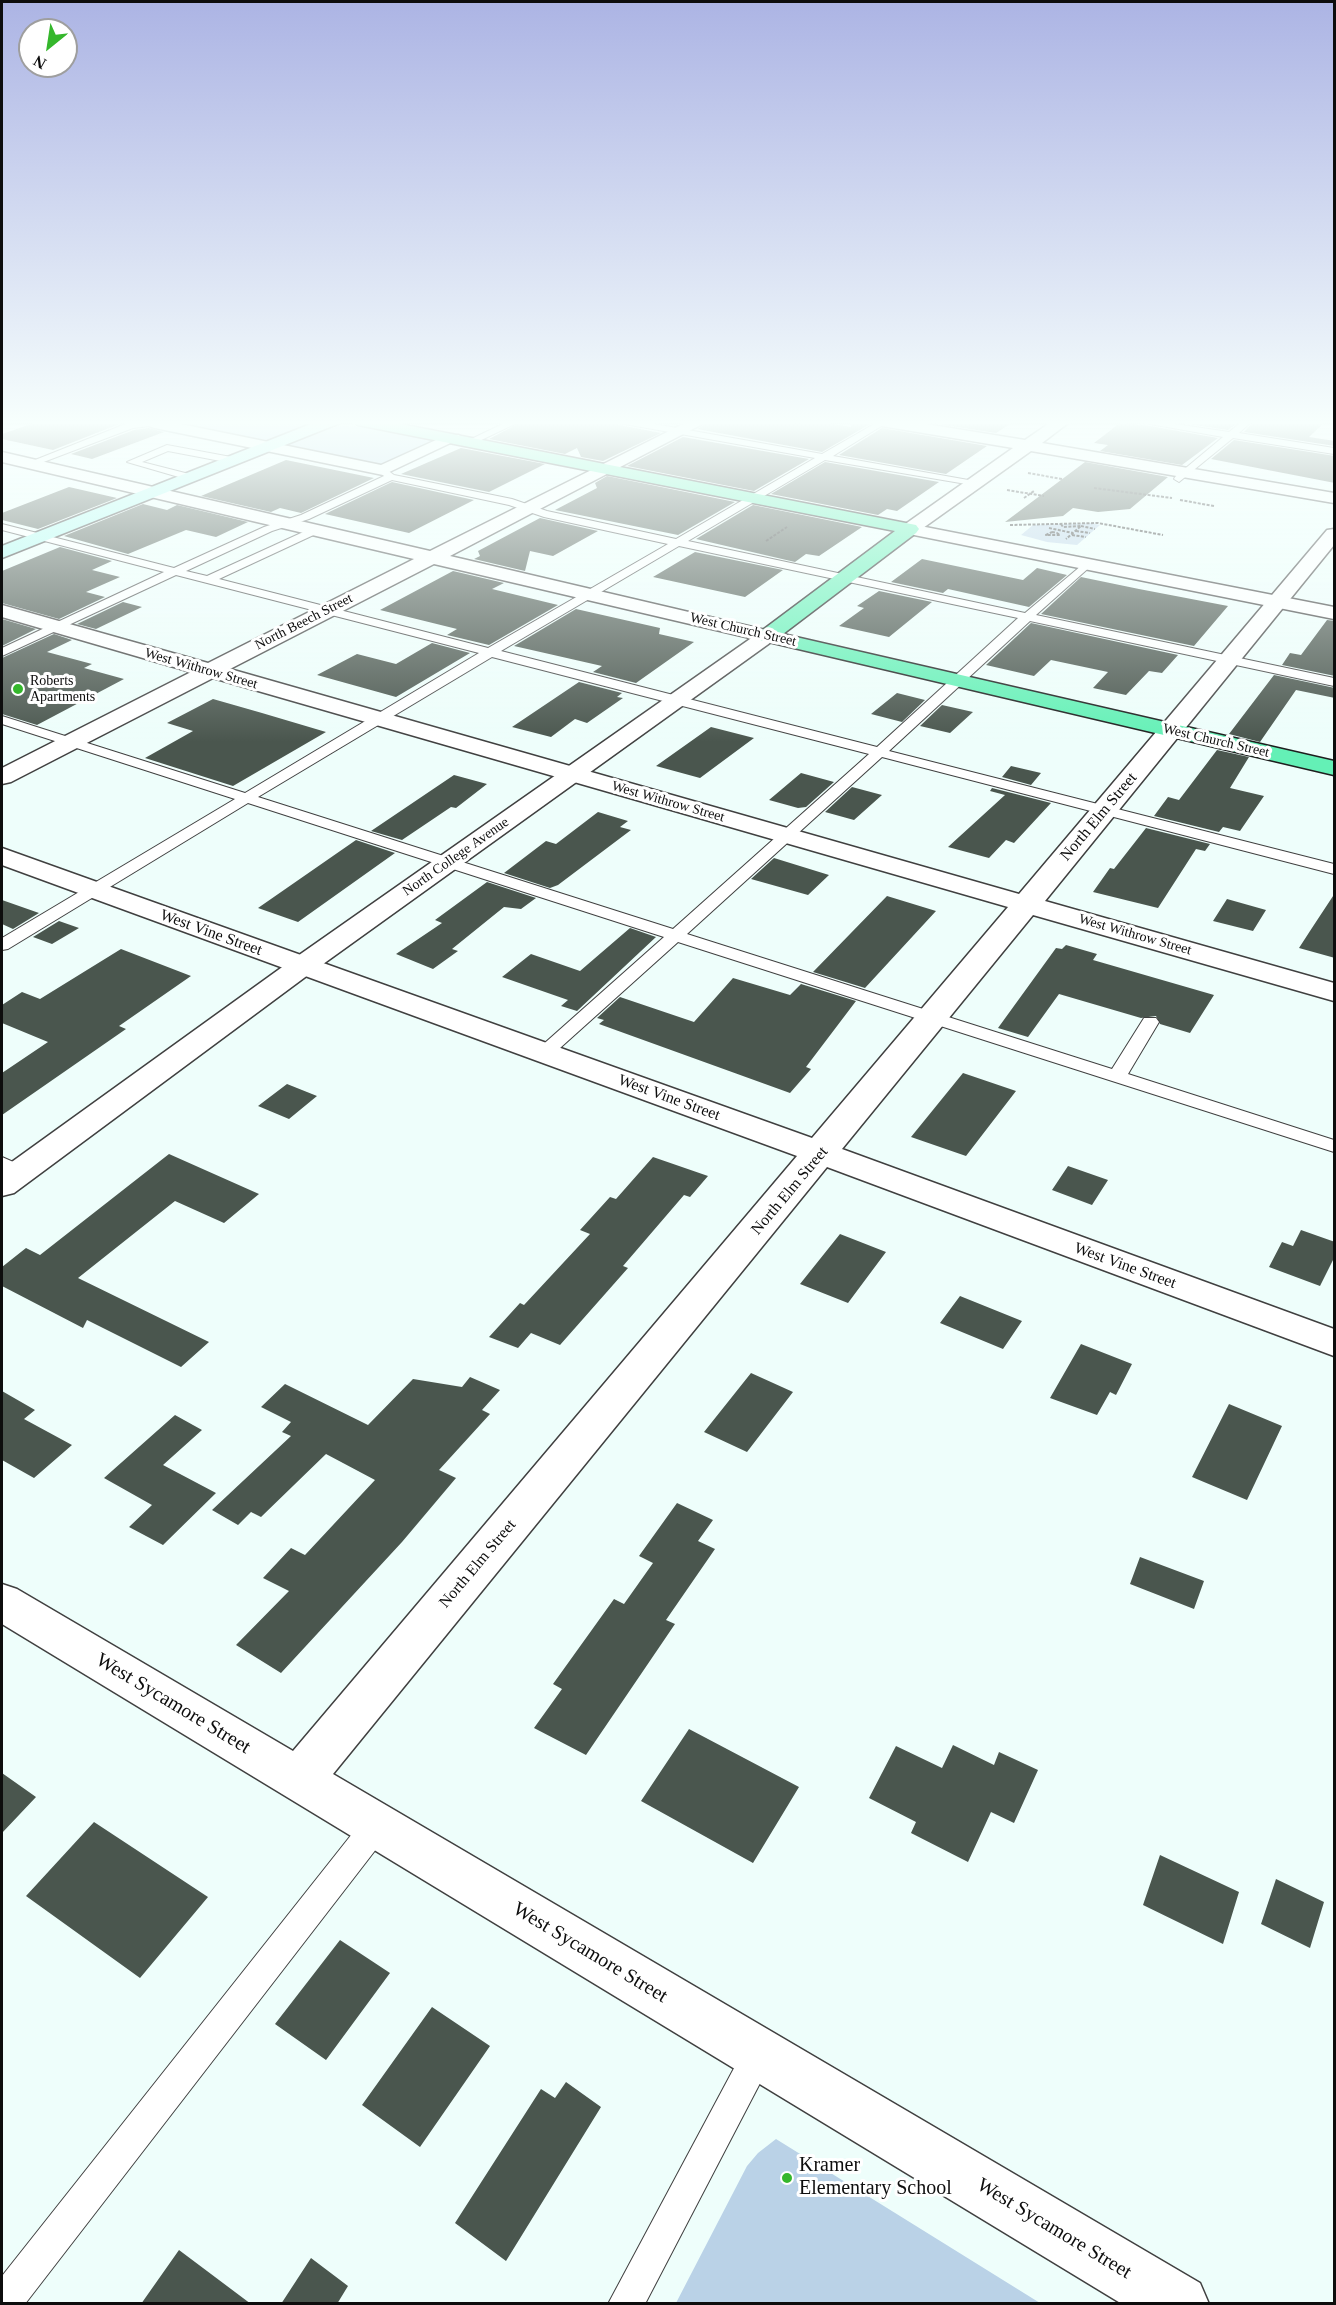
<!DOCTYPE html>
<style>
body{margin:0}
#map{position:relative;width:1336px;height:2305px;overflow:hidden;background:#eefefb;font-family:Georgia,serif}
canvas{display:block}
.frame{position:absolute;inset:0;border:3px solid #0d0d0d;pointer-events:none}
.north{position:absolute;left:18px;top:18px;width:60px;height:60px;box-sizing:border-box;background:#fff;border:2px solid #9e9e9e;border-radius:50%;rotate:210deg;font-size:16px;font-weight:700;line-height:24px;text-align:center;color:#0d0d0d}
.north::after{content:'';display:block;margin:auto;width:21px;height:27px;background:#35b72c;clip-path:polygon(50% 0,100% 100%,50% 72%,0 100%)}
</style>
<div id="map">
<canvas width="1336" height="2305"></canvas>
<div class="frame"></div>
<div class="north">N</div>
</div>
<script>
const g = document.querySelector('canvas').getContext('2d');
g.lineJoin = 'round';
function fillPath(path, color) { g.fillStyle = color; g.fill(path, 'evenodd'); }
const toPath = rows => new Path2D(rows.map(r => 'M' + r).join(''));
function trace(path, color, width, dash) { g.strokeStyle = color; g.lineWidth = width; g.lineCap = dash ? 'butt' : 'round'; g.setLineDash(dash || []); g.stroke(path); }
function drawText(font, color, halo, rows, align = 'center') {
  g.font = font + ' Georgia,serif'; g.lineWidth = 6; g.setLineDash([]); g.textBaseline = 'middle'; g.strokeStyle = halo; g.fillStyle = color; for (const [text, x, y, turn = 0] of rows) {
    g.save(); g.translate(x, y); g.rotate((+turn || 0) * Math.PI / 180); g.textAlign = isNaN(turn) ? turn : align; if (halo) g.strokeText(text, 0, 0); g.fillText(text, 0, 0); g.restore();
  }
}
fillPath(toPath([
 [172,420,312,420,312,422,264,442,182,423,176,424,169,422],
 [345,426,365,427,436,441,381,466,300,448,285,447,285,444,327,428],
 [1092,523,1100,525,1077,545,1047,542,1021,535,1033,525],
 [776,2139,1040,2303,676,2303,747,2166,758,2153]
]), '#bad2e7');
fillPath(toPath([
 [43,420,139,420,127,421,53,450,2,439,2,434],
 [525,420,613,420,619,425,661,433,603,461,581,457,577,448,565,454,489,439],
 [712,420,771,420,800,424,807,420,851,427,851,420,866,420,870,424,822,452,697,429],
 [912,420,1016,420,996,433],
 [1176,420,1241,420,1228,430,1176,422],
 [1255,420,1327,420,1309,437,1335,441,1335,446,1244,432],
 [1120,423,1144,425,1218,438,1182,465,1100,451,1108,445,1094,443],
 [149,428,164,432,92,459,71,454,134,430],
 [882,428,987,446,946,474,839,455],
 [683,437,809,459,754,491,627,466],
 [1234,440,1335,456,1335,483,1211,459],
 [461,448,545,464,489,492,401,474],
 [286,460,374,478,301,513,280,508,271,512,201,496],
 [825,462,939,482,897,511,887,509,878,515,771,494],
 [1085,462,1168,477,1130,509,1098,512,1073,508,1063,516,1005,522],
 [607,476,735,502,678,535,555,510,597,488,595,483],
 [392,482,474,500,409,533,325,514],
 [69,487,117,498,38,529,2,520,2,513],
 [143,504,167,510,177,505,248,522,216,537,186,530,128,554,64,536],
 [753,505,862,527,819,556,806,554,795,562,696,539],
 [540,518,598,531,553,556,530,551,525,571,474,559,480,556,478,551],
 [60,547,112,561,92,570,120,577,86,592,105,597,59,619,2,603,2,571],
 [695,552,783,570,745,597,653,577],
 [922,559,1023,580,1037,568,1067,575,1029,607,948,589,943,593,891,582],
 [453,571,504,583,492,589,558,605,489,645,447,635,457,629,380,610],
 [1081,577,1139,589,1228,606,1194,646,1041,614],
 [879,591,932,602,889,637,839,626,864,608,857,606],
 [123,602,142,607,96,629,77,624],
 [576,609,660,628,659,634,694,642,636,683,593,672,602,666,514,646],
 [2,619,36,629,2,646],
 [1327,620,1335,621,1335,676,1282,665,1290,653,1301,655],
 [1031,623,1178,655,1162,673,1149,671,1126,695,1093,688,1108,672,1051,660,1034,676,986,665],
 [54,634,72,640,47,652,92,664,84,668,124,679,37,725,2,714,2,658],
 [432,643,470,653,396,697,317,675,357,654,396,664],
 [1274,675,1335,688,1335,698,1296,690,1260,742,1229,734],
 [579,682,622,693,617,697,623,698,587,723,575,719,551,737,512,727],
 [897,693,925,700,902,722,871,714],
 [213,699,262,713,326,732,233,786,145,758,193,731,167,723],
 [942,705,973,712,950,733,920,726],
 [711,727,754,738,700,778,656,766],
 [1217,750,1249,757,1230,788,1264,796,1240,831,1223,827,1219,832,1154,816,1168,797,1179,800],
 [1011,766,1041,773,1031,785,1002,777],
 [801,773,834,782,806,807,798,808,769,800],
 [454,775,487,784,456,808,451,807,402,840,371,831],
 [852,787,882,795,854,820,825,812],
 [992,788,1051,803,1014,843,1006,840,989,858,948,847,1005,795,990,791],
 [598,812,628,821,620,827,631,830,558,885,550,888,504,873,546,841,556,844],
 [1146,828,1210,844,1205,851,1196,849,1158,908,1093,892,1110,868,1114,869],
 [356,840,395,853,298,922,258,908],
 [774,858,829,875,808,895,751,879],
 [487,882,536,898,521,909,504,907,452,949,458,951,433,969,396,954,442,923,435,920],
 [1335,893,1335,958,1299,948,1310,931],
 [887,896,936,911,865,988,813,972],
 [1227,899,1266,910,1253,931,1213,921],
 [2,900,39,913,13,929,2,924],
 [59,921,79,928,52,944,33,937],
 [630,928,656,937,577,1011,561,1006,568,1000,502,977,531,954,580,971],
 [1066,945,1097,954,1093,960,1214,995,1190,1033,1160,1024,1156,1016,1141,1018,1059,994,1028,1037,998,1028,1056,948,1062,949],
 [121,949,191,976,119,1026,126,1029,2,1115,2,1073,48,1042,2,1023,2,1005,22,992,40,999],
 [733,978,790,995,801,984,856,1001,806,1067,811,1069,790,1093,599,1024,604,1020,597,1018,620,997,694,1022],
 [963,1073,1016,1091,966,1156,911,1137],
 [287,1084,317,1096,289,1119,258,1106],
 [169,1154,259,1194,224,1223,175,1201,78,1278,209,1342,181,1367,87,1320,83,1328,2,1286,2,1267,26,1248,40,1255],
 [653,1157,708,1176,690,1197,684,1195,623,1266,628,1268,560,1345,531,1333,518,1348,489,1337,520,1303,524,1305,590,1234,580,1230,610,1197,616,1199],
 [1068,1166,1108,1180,1092,1205,1052,1190],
 [1301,1230,1335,1242,1335,1256,1320,1286,1269,1267,1282,1242,1293,1246],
 [840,1234,886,1252,848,1303,800,1284],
 [960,1296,1022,1321,1003,1349,940,1323],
 [1081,1344,1132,1364,1116,1395,1110,1392,1097,1415,1050,1398],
 [751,1373,793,1392,747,1452,704,1432],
 [470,1377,500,1390,482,1410,490,1414,439,1470,456,1478,402,1542,281,1673,236,1645,289,1591,263,1578,291,1548,305,1555,375,1480,326,1454,261,1517,251,1512,238,1525,212,1510,291,1436,282,1432,291,1422,261,1407,285,1384,368,1425,413,1379,462,1387],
 [2,1391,35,1410,24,1419,72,1445,34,1478,2,1460],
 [1229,1404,1282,1426,1247,1500,1192,1477],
 [175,1415,202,1430,163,1465,216,1493,163,1545,129,1527,152,1505,104,1478],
 [677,1503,713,1520,698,1541,715,1549,666,1620,675,1624,586,1755,534,1728,562,1689,553,1684,614,1599,624,1604,653,1563,639,1556],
 [1140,1557,1204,1581,1194,1609,1130,1584],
 [689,1729,799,1787,753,1863,641,1801],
 [953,1745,994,1765,999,1752,1038,1770,1014,1823,991,1812,968,1862,911,1833,916,1822,869,1798,896,1746,942,1768],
 [2,1773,36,1797,2,1833],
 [94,1822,208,1897,140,1978,26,1896],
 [1160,1855,1239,1892,1223,1944,1143,1905],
 [1276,1879,1324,1902,1310,1948,1261,1924],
 [340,1940,390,1973,326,2060,275,2024],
 [432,2007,490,2046,420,2147,362,2105],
 [566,2082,601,2107,506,2261,455,2223,541,2089,555,2098],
 [179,2250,251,2304,141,2304],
 [311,2258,348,2286,337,2304,281,2304]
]), '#4a564e');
const service = toPath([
 [155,420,158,421,158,425,133,428,33,466,25,464,128,423,155,420],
 [511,420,523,420,473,444,465,442,511,420],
 [615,420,632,420,822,454,881,420,891,420,833,456,974,481,978,482,978,486,825,460,688,541,1025,613,1088,560,1092,561,1092,565,1036,615,1334,678,1334,686,1030,621,889,751,1334,864,1334,874,882,757,687,934,1112,1069,1144,1018,1156,1018,1159,1022,1128,1074,1334,1140,1334,1152,678,942,550,1057,538,1057,535,1053,538,1049,664,937,248,803,8,949,2,950,2,938,235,799,2,724,2,716,245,793,479,653,176,575,2,656,2,648,164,572,2,530,2,524,174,568,264,527,301,515,384,476,378,470,383,467,394,475,512,499,547,511,676,539,815,458,619,423,615,420],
 [392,480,509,505,544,517,668,544,488,648,219,579,320,532,320,528,312,528,207,576,186,571,272,531,309,519,392,480],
 [679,546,1018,618,877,747,501,651,679,546],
 [492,657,869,754,673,929,258,797,492,657],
 [1128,420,1148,420,1229,432,1244,420,1253,420,1239,433,1334,448,1334,454,1233,438,1179,482,1174,479,1175,477,1223,437,1128,420],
 [167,445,231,457,236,460,231,463,168,451,142,462,193,475,194,477,189,480,127,462,167,445],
 [2,1157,27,1168,30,1172,27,1176,20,1178,2,1171,2,1157],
 [377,1812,387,1815,391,1825,387,1835,25,2304,2,2304,2,2276,367,1815,377,1812],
 [759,2037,770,2042,775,2053,770,2064,645,2304,608,2304,748,2042,759,2037]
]);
const minor = toPath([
 [149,420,161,420,381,465,447,435,459,435,461,438,383,475,155,428,149,426,147,423,149,420],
 [691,420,710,420,450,556,774,632,777,636,774,640,767,642,434,564,230,669,1019,894,1327,530,1334,529,1334,545,1045,901,1334,983,1334,1001,1033,915,842,1149,1334,1329,1334,1356,827,1167,333,1774,1200,2283,1209,2304,1122,2304,2,1624,2,1584,17,1589,293,1751,797,1156,2,865,2,848,812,1138,1008,907,213,678,11,782,2,784,2,768,191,672,2,617,2,605,208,663,414,559,2,462,2,452,430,551,691,420],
 [868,420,901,420,1025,440,1054,420,1072,420,1042,443,1334,493,1334,503,1031,451,916,533,910,534,904,533,901,529,904,525,1013,448,876,425,868,420]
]);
const tertiary = toPath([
 [910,524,1334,607,1334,619,904,533,901,529,904,525,910,524],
 [767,630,774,632,777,636,774,640,312,972,14,1193,2,1196,2,1169,292,960,760,632,767,630]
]);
const secondary = toPath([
 [321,420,342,420,340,423,2,558,2,546,321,420]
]);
const trunk = toPath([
 [350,420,380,420,916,525,919,529,916,533,783,634,1334,761,1334,775,760,640,757,636,760,632,895,531,358,425,350,420]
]);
trace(service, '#404040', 2);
trace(minor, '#404040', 3);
trace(tertiary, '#404040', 3);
trace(secondary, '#2f2f2f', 3);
trace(trunk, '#1e1e1e', 3);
trace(toPath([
 [1028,473,1062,479],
 [1094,488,1172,498],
 [1007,490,1044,496],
 [1024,498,1034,491],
 [1180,500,1214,506],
 [1061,524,1063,527,1081,526,1066,539],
 [1010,525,1098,523,1163,535],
 [1081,526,1095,529],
 [1049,528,1073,533],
 [1076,531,1090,533],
 [1052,532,1057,533,1060,535,1046,535,1052,532],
 [1072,535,1086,537],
 [766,541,787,527]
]), '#2f2f2f', 2, [3, 1.5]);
fillPath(service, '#fff');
fillPath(minor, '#fff');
fillPath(tertiary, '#fff');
fillPath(secondary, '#adfbf1');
fillPath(trunk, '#64f0b6');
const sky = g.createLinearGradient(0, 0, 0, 742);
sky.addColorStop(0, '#acb4e4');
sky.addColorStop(0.57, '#f7fffd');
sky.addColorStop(1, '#f7fffd00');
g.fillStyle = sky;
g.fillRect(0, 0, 1336, 742);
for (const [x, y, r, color] of [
 [18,689,6,"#35b72c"],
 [787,2178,6,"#35b72c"]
]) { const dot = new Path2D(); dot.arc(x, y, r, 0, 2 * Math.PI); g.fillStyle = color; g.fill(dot); trace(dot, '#fff', 2); }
drawText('14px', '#0d0d0d', '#fff', [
 ["North Beech Street",304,622,-27],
 ["West Church Street",743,630,13],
 ["West Withrow Street",201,669,16],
 ["West Church Street",1216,741,13],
 ["West Withrow Street",668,802,16],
 ["North College Avenue",456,857,-35],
 ["West Withrow Street",1135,935,16]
]);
drawText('14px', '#0d0d0d', '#fff', [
 ["Roberts",30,681],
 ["Apartments",30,697]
], 'left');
drawText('16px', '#0d0d0d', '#fff', [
 ["North Elm Street",1099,817,-50],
 ["West Vine Street",211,933,20],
 ["West Vine Street",669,1098,20],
 ["North Elm Street",790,1191,-50],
 ["West Vine Street",1125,1266,20],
 ["North Elm Street",478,1564,-50]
]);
drawText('20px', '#0d0d0d', '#fff', [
 ["West Sycamore Street",173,1704,31],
 ["West Sycamore Street",590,1953,31],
 ["West Sycamore Street",1054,2229,31]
]);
drawText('20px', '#0d0d0d', '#fff', [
 ["Kramer",799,2166],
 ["Elementary School",799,2189]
], 'left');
</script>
